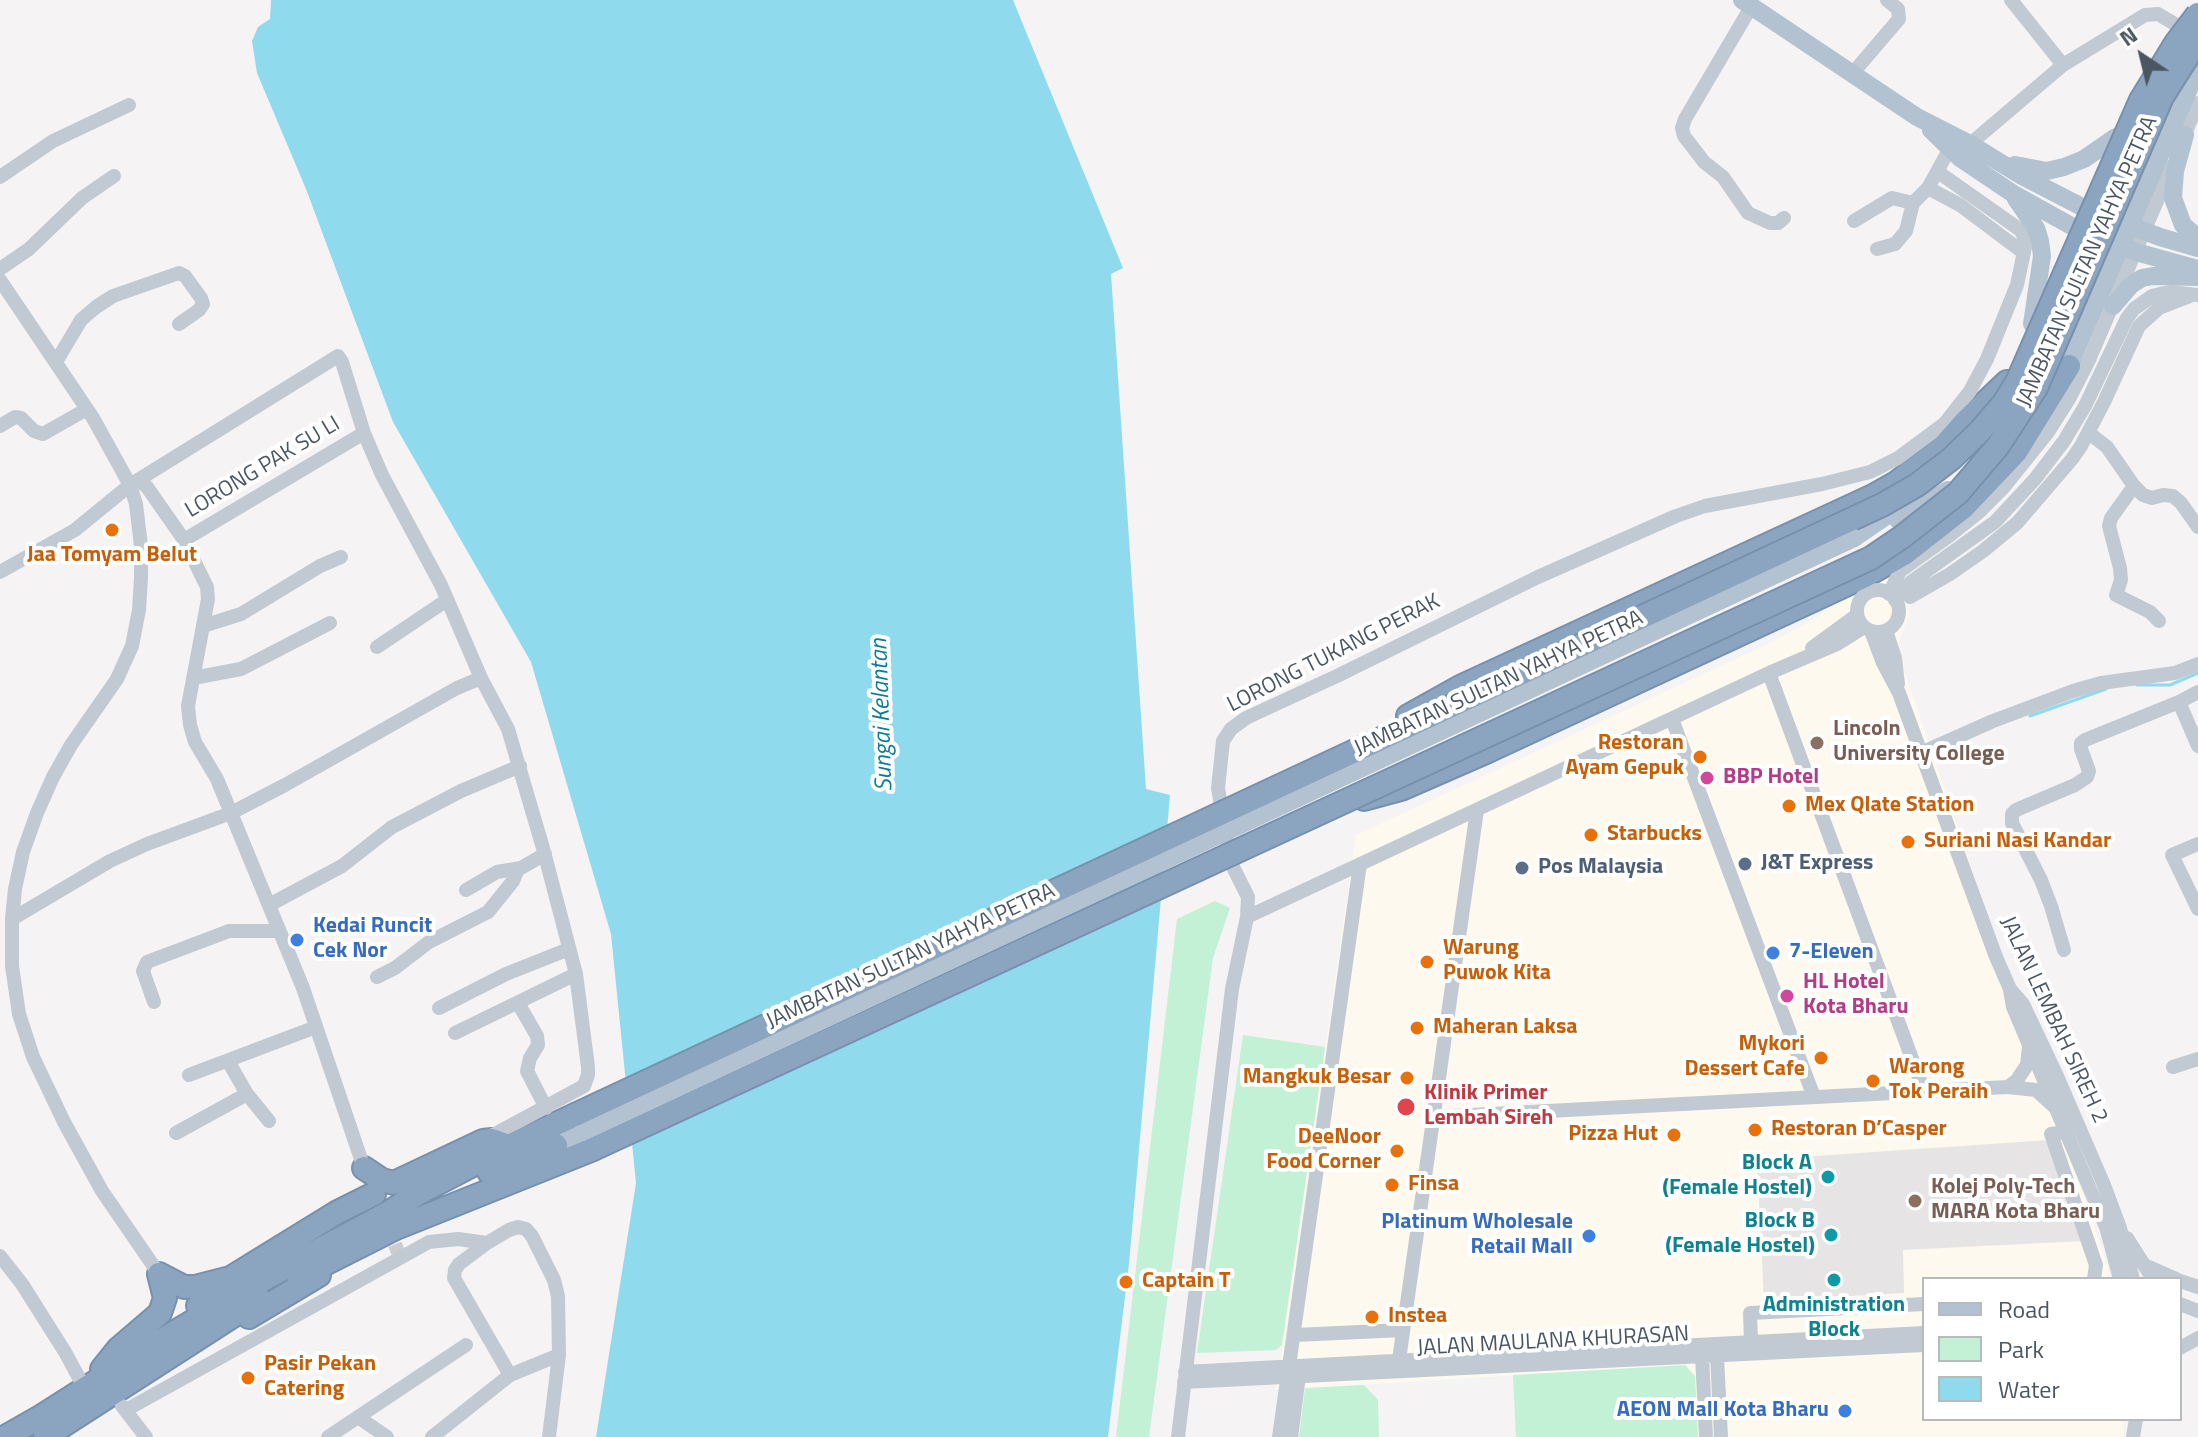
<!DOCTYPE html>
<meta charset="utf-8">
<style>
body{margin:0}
#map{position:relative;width:2198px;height:1437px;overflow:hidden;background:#f5f3f3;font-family:"Titillium Web",sans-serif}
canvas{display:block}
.legend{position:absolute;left:1922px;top:1277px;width:260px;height:144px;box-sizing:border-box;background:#fff;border:2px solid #b7bbc0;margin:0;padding:10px 14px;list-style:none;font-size:24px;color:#4a5661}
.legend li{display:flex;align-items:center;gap:16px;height:40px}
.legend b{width:40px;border:2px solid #b7bbc0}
.north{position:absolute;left:2102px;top:16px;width:80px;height:80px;-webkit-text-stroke:6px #fff;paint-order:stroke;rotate:325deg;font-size:22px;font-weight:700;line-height:32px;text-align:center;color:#4a5661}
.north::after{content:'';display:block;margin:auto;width:28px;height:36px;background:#4a5661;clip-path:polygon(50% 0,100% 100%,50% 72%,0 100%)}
</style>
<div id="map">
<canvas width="2198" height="1437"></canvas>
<ul class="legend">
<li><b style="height:10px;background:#b3c2d1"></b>Road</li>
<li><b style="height:22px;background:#c3f1d5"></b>Park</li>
<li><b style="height:22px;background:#90daee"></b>Water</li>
</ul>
<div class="north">N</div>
</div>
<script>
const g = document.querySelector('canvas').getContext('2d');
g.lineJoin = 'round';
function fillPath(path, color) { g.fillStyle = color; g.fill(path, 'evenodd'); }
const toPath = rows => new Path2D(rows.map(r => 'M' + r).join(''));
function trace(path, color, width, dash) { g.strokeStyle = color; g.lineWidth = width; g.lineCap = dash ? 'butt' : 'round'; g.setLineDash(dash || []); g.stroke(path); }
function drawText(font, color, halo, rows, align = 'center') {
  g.font = font + ' "Titillium Web",sans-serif'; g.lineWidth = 8; g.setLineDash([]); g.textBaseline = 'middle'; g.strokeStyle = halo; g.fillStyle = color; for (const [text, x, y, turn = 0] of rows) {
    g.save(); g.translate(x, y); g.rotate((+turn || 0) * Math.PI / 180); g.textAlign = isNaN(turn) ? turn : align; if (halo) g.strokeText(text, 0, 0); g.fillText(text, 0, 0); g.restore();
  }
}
fillPath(toPath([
 [1892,567,1906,597,1910,613,1899,641,1899,655,2108,1268,2109,1279,1924,1279,1924,1419,2123,1419,2124,1437,1698,1437,1695,1376,1685,1365,1276,1390,1356,835,1770,643,1818,617,1851,589]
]), '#fdf9ef');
fillPath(toPath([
 [2049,1140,2084,1241,1903,1250,1904,1293,1764,1301,1757,1160]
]), '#e6e4e5');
fillPath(toPath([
 [1215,901,1230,908,1213,958,1149,1437,1116,1437,1177,919],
 [1243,1035,1325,1047,1282,1345,1276,1350,1197,1353],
 [1685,1365,1695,1376,1698,1437,1516,1437,1513,1375],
 [1364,1385,1378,1400,1379,1437,1299,1437,1305,1388]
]), '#c3f1d5');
fillPath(toPath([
 [271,0,1013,0,1123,268,1111,274,1146,789,1170,795,1129,1264,1108,1437,596,1437,636,1183,611,934,531,662,393,422,306,189,257,73,252,41,258,27,270,19]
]), '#90daee');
trace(toPath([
 [2137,685,2170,685,2198,673],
 [2030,716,2106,689]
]), '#90daee', 3);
trace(toPath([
 [387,1225,398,1252]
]), '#caccce', 14, [14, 7]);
const highway = toPath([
 [1408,716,1460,687,1873,496,1896,483,1942,448,1965,422,2007,382],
 [1364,799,1401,789,1488,751,1865,576,1904,554,1964,507,2016,452,2069,366],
 [364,1168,382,1180,394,1183,483,1141,492,1140,509,1146],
 [489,1172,556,1145],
 [159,1274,184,1287,195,1287,226,1279],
 [299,1277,396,1228,591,1150],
 [198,1306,232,1277,336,1213,374,1194],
 [249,1317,319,1275],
 [102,1369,118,1349,160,1313,165,1298,159,1274],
 [5,1437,42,1416,155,1344,268,1277,388,1213,419,1193,509,1146,575,1115],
 [45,1437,259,1299]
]);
trace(highway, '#7690ad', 26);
trace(toPath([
 [2011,0,2063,65],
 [1751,7,1685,119,1682,128,1684,136,1691,145,1704,162,1723,177,1748,213,1770,223,1778,223,1784,218],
 [1852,74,1899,19,1898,9,1887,0],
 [2181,143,2198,103],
 [1970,144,2063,65,2145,15,2158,14,2180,27],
 [0,177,53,141,129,105],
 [1928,188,1960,205,2024,253],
 [1854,221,1892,198,1913,203],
 [1877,249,1895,244,1906,231,1913,203,1928,188,1950,148],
 [0,269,29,249,82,198,114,176],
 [0,280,93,418,130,485,136,504,141,546,141,578,139,610,132,646,117,679,71,745,53,777,37,813,23,852,15,889,12,919,12,966,19,1014,33,1057,64,1122,102,1191,159,1274],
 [56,362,81,320,96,307,113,296,179,273,185,276,201,298,203,304,199,310,179,324],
 [0,426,15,417,21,418,34,431,43,434,87,409],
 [2089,433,2107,447,2134,486,2143,495,2152,498,2163,495,2173,496,2181,503,2198,527],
 [138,480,147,487,184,540,207,587,208,599,188,706,190,725,195,742,217,779,303,988,366,1174],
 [2134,486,2111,518,2109,526,2120,568,2121,580,2116,595,2150,612,2159,621],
 [184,540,364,433],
 [0,572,75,530,130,485,338,356,342,362,364,433,382,475,441,585,481,678,508,729,543,848,576,974,588,1067,588,1075,584,1086,486,1139],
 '1857 611a21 21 0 1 1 42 0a21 21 0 1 1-42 0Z',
 [1889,594,1900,571,1949,536,1979,512,2003,488,2048,432,2069,399,2089,360,2172,166],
 [1910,597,1950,574,1983,551,2017,523,2072,459,2081,446,2104,402,2139,326,2159,308,2190,296],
 [1895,600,1911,582,1995,522,2035,479,2064,441,2085,406,2127,318,2134,309,2152,296,2160,294,2171,292,2198,295],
 [203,626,241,614,320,566,341,557],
 [1871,631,1883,663,1899,693,1996,957,2010,989,2023,1004,2057,1076,2104,1185,2120,1228,2133,1279],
 [1886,631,1895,658,1898,684],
 [377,647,447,600],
 [1812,648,1857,615],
 [1769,673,1924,1091],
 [193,678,241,669,330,623],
 [2179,702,2198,746],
 [1672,719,1814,1097],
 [1921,753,1993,721,2073,691,2101,683,2175,673,2198,664],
 [2198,844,2172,855,2198,909],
 [466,890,497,872,521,868,545,854],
 [269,905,342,866,392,827,461,791,520,766],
 [1247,917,1769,673,1837,644,1864,627],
 [12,919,110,861,147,844,231,813,285,785,457,688,481,678],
 [2064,950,2051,906,2041,880,2012,823,2012,814,2016,810,2075,785,2087,777,2089,771,2081,749,2081,743,2085,740,2179,702,2198,692],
 [377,977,395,968,429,942,488,912,513,881,518,869],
 [2010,990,2013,1007,2106,1227,2120,1279],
 [154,1002,143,971,147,962,229,931,279,931],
 [518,1003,537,1036,538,1045,530,1058,527,1071,546,1108],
 [439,1008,506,974,569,949],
 [455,1033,576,974],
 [228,1061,247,1094,269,1121],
 [2173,1067,2198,1059],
 [189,1075,316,1027],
 [2008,1087,2017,1080,2027,1065,2029,1047],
 [1433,1117,2008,1087,2036,1090,2057,1109],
 [2066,1132,2051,1134,2096,1265,2094,1279],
 [176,1133,247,1094],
 [2127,1238,2153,1279],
 [0,1256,22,1284,65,1352,85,1389],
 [2144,1265,2176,1279],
 [2180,1281,2198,1287],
 [2180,1304,2198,1311],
 [1295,1335,1403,1330],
 [1751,1342,1750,1313,1924,1304],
 [2180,1348,2198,1338],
 [1702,1356,1706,1437],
 [1717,1356,1721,1437],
 [1398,1367,1477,810],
 [1185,1372,1924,1333],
 [510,1375,454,1278,455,1270,459,1264,487,1243,509,1230,518,1227,526,1229,532,1236,554,1280,558,1296,559,1355,549,1437],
 [1184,1382,1924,1345],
 [122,1406,146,1437],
 [126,1410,429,1242,458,1239,487,1243],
 [358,1417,387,1437],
 [328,1437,466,1345],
 [432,1437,510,1375,559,1355],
 [1178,1437,1232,989,1247,917,1248,897,1231,863,1218,788,1223,741,1231,729,1246,718,1339,675,1538,577,1676,516,1705,506,1822,484,1870,472,1898,458,1945,423,1970,391,1987,359,2017,285,2025,247,2023,234,2019,229,1938,172],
 [1279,1437,1360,864],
 [1291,1437,1300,1368],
 [2133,1437,2136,1419]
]), '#c1cad2', 14);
trace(toPath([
 [1742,0,1917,117,1970,144,2022,176,2084,208,2160,237,2198,248],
 [1931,130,1960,158,2012,193,2075,228,2136,252,2198,269],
 [2185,135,2175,171,2173,198,2183,225,2198,238],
 [2015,165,2047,171,2064,167,2084,159,2116,137],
 [2016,199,2036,228,2040,241,2042,256,2032,324],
 [2113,306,2131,285,2142,278,2153,276,2198,277],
 [2061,376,2069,366,2198,68],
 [1898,520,1948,490],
 [1854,538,1908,501],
 [556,1145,583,1132]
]), '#b3c2d1', 18);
trace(highway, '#8ba5c1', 22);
const highwayBridge = toPath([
 [575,1115,1882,505,1917,485,1951,459,1980,431,2004,403,2018,380,2141,100,2176,43,2198,14],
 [591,1150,1871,558,1902,537,1958,493,1998,446,2036,388,2162,97,2198,40]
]);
trace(highwayBridge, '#7690ad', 26, []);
trace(toPath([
 [583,1132,1854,538]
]), '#b3c2d1', 18);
trace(highwayBridge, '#8ba5c1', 22);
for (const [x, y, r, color] of [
 [112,530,8,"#e8710a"],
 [1817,743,8,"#8d6e63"],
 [1700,757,8,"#e8710a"],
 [1707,778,8,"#d1479c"],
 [1789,806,8,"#e8710a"],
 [1591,835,8,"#e8710a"],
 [1908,842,8,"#e8710a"],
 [1745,864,8,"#5c6f8a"],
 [1522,868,8,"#5c6f8a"],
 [297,940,8,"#3f7fe0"],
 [1773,953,8,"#3f7fe0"],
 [1427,962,8,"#e8710a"],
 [1787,996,8,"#d1479c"],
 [1417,1028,8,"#e8710a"],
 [1821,1058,8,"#e8710a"],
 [1407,1078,8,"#e8710a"],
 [1873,1081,8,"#e8710a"],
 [1406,1107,10,"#e0444e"],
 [1755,1130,8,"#e8710a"],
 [1674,1135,8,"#e8710a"],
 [1397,1151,8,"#e8710a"],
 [1828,1177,8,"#0f9aa8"],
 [1392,1185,8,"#e8710a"],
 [1915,1201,8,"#8d6e63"],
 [1831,1235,8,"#0f9aa8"],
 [1589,1236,8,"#3f7fe0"],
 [1834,1280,8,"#0f9aa8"],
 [1126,1282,8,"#e8710a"],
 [1372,1317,8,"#e8710a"],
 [248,1378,8,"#e8710a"],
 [1845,1411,8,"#3f7fe0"]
]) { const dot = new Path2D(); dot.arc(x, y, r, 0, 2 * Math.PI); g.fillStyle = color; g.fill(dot); trace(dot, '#fff', 3); }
drawText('22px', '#4a5661', '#fff', [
 ["JAMBATAN SULTAN YAHYA PETRA",2088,262,-66],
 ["LORONG PAK SU LI",263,468,-31],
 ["LORONG TUKANG PERAK",1334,654,-27],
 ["JAMBATAN SULTAN YAHYA PETRA",1499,684,-25],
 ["JAMBATAN SULTAN YAHYA PETRA",911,957,-25],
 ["JALAN LEMBAH SIREH 2",2053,1020,65],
 ["JALAN MAULANA KHURASAN",1553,1342,-3]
]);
drawText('bold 22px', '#c56008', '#fff', [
 ["Jaa Tomyam Belut",112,556,"center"],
 ["Restoran",1684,744,"right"],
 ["Ayam Gepuk",1684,769,"right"],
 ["Mex Qlate Station",1805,806],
 ["Starbucks",1607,835],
 ["Suriani Nasi Kandar",1924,842],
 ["Warung",1443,949],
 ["Puwok Kita",1443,974],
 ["Maheran Laksa",1433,1028],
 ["Mykori",1805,1045,"right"],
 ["Dessert Cafe",1805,1070,"right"],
 ["Warong",1889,1068],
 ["Tok Peraih",1889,1093],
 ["Mangkuk Besar",1391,1078,"right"],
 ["Restoran D’Casper",1771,1130],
 ["Pizza Hut",1658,1135,"right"],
 ["DeeNoor",1381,1138,"right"],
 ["Food Corner",1381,1163,"right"],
 ["Finsa",1408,1185],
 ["Captain T",1142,1282],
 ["Instea",1388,1317],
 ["Pasir Pekan",264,1365],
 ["Catering",264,1390]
], 'left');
drawText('bold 22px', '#785e54', '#fff', [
 ["Lincoln",1833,730],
 ["University College",1833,755],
 ["Kolej Poly-Tech",1931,1188],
 ["MARA Kota Bharu",1931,1213]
], 'left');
drawText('bold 22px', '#b23c85', '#fff', [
 ["BBP Hotel",1723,778],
 ["HL Hotel",1803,983],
 ["Kota Bharu",1803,1008]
], 'left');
drawText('bold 22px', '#4e5e75', '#fff', [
 ["J&T Express",1761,864],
 ["Pos Malaysia",1538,868]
], 'left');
drawText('bold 22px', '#366cbe', '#fff', [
 ["Kedai Runcit",313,927],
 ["Cek Nor",313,952],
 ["7-Eleven",1789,953],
 ["Platinum Wholesale",1573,1223,"right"],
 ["Retail Mall",1573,1248,"right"],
 ["AEON Mall Kota Bharu",1829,1411,"right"]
], 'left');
drawText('bold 22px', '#be3a42', '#fff', [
 ["Klinik Primer",1424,1094],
 ["Lembah Sireh",1424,1119]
], 'left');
drawText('bold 22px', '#0d838f', '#fff', [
 ["Block A",1812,1164],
 ["(Female Hostel)",1812,1189],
 ["Block B",1815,1222],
 ["(Female Hostel)",1815,1247],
 ["Administration",1834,1306,"center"],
 ["Block",1834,1331,"center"]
], 'right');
drawText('italic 24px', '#0c7c9b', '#fff', [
 ["Sungai Kelantan",883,715,-92]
]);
</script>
